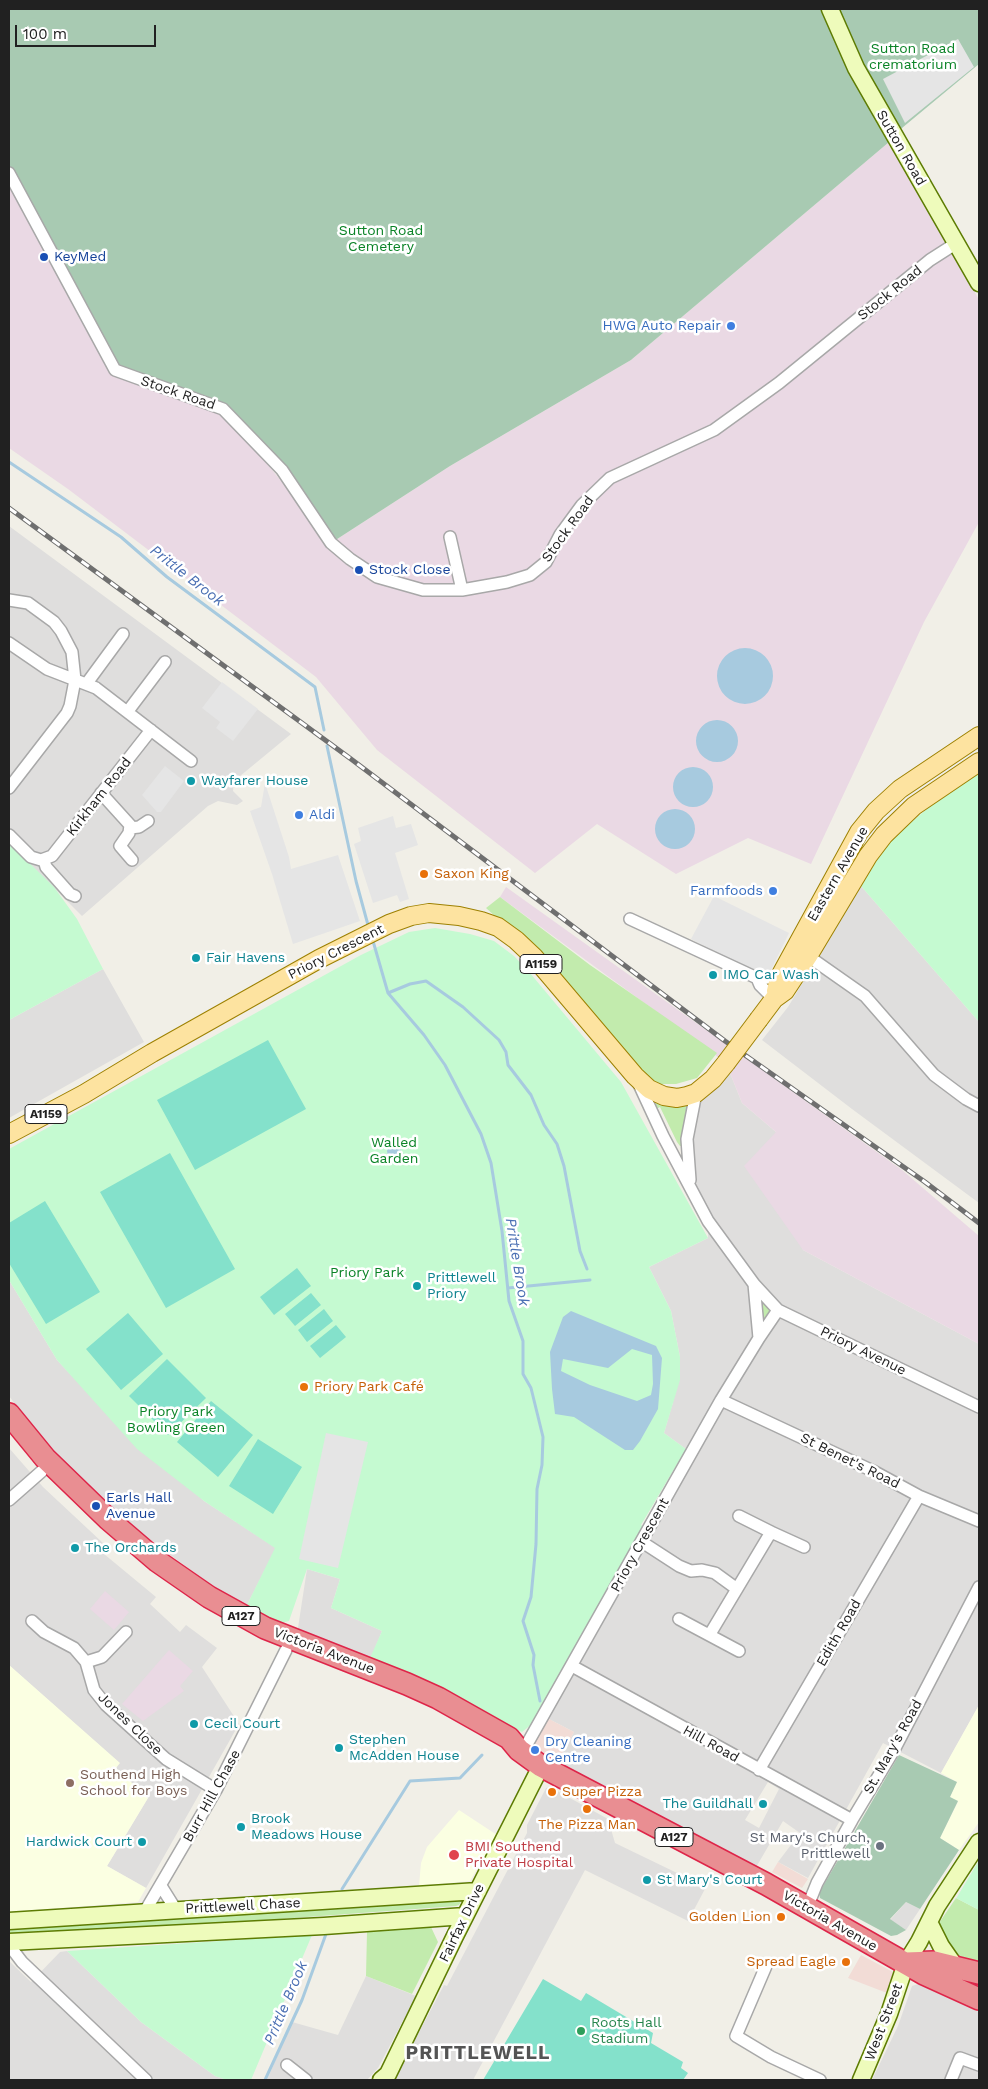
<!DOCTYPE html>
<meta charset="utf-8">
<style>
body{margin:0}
#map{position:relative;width:988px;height:2089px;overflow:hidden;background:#f1efe7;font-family:"Work Sans",sans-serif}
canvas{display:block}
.frame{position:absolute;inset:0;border:10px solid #212121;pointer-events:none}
.scale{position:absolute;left:15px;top:25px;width:141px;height:22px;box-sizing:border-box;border:2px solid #212121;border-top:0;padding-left:6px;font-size:15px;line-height:18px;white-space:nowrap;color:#212121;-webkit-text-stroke:4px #fff;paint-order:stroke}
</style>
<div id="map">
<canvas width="988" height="2089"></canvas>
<div class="frame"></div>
<div class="scale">100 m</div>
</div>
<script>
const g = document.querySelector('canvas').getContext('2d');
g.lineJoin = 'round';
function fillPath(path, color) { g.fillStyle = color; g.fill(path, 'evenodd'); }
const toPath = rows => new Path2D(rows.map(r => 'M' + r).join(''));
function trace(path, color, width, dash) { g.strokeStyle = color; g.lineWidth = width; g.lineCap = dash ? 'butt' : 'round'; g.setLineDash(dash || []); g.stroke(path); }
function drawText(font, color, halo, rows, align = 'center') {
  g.font = font + ' "Work Sans",sans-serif'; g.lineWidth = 5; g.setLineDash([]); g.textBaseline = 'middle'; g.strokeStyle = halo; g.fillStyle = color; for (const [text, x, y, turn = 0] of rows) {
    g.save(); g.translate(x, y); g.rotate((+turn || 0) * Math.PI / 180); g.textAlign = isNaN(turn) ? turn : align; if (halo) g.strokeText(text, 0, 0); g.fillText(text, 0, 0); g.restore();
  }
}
fillPath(toPath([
 [9,526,291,734,234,781,233,791,243,801,237,805,218,801,208,806,82,916,9,843],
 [861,886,979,1022,979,1203,852,1109,762,1040,788,1007],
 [103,969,144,1042,9,1118,9,1020],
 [726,1063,742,1103,776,1132,803,1250,979,1344,979,1705,941,1773,883,1743,808,1878,778,1862,800,1833,783,1821,755,1869,554,1768,574,1732,543,1716,693,1449,686,1449,664,1433,673,1402,680,1357,671,1311,649,1267,708,1238,708,1221,690,1187,687,1158,696,1093],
 [768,1782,779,1789,759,1828,745,1820],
 [9,1280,57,1360,94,1399,204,1501,276,1548,245,1609,173,1557,135,1528,100,1498,66,1464,31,1425,9,1396],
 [9,1448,43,1487,103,1543,98,1549,156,1597,150,1604,180,1632,186,1625,217,1648,202,1667,239,1724,146,1888,107,1866,148,1798,115,1768,119,1763,9,1665],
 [307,1569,340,1579,331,1608,382,1631,367,1668,296,1641],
 [550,1787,608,1819,615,1843,706,1887,688,1921,585,1870,473,2080,391,2080,397,2074,444,1985,447,1986,527,1833,527,1825,546,1788],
 [906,1902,920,1909,906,1930,890,1920],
 [67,1951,141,2022,215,2076,227,2080,9,2080,9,1961,31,1982,60,1952],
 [366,1976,416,1996,378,2068,367,2080,267,2080,292,2022,338,2035],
 [918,1984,979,2012,979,2080,872,2080,898,2026,912,1986]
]), '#dfdedd');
fillPath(toPath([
 [547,1718,574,1732,554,1768,527,1749],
 [778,1862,808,1879,802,1888,772,1872],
 [861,1955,893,1972,887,1993,848,1978]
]), '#f2dcd6');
fillPath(toPath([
 [895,137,979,300,979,522,924,622,811,864,748,838,676,874,597,824,535,873,377,750,316,677,68,489,9,448,9,173,223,409,331,543,450,466,631,360],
 [506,887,902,1170,979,1236,979,1344,803,1250,744,1166,776,1132,742,1103,726,1063,500,897],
 [105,1591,129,1612,114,1630,90,1609],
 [169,1650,193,1671,180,1686,184,1691,143,1721,122,1704]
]), '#ead9e4');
fillPath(toPath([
 [9,1665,120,1763,116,1768,148,1798,107,1866,146,1888,138,1902,9,1912],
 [979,1705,979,1822,959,1850,940,1838,958,1802,950,1797,957,1782,941,1773],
 [459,1810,497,1835,470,1881,419,1886,421,1863,427,1847]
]), '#fbffe2');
fillPath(toPath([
 [500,897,590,965,717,1053,697,1078,676,1084,658,1084,639,1071,537,954,486,908],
 [643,1092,690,1101,683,1146,680,1146,677,1142,660,1107,654,1110],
 [754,1284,778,1310,759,1338],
 [463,1898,459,1905,456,1906,9,1939,9,1924],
 [956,1898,979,1910,979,1973,955,1966,935,1929],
 [431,1927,438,1942,412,1994,366,1976,367,1932]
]), '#c2ebad');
fillPath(toPath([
 [9,9,830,9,895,137,631,360,450,466,331,543,282,470,223,409,115,370,9,173],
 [837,9,979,9,979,64,896,133],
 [899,1755,957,1782,950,1797,958,1801,940,1838,959,1850,920,1909,906,1902,890,1919,906,1930,897,1935,891,1936,820,1898,819,1893]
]), '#a8cab2');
fillPath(toPath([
 [979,773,979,1022,861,886,889,841,928,808],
 [9,843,54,887,77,919,103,969,9,1020],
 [435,928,470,934,494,941,514,956,530,973,621,1082,708,1238,649,1267,671,1311,680,1357,680,1380,664,1433,686,1449,641,1525,645,1527,532,1724,522,1732,370,1658,382,1631,331,1608,340,1579,307,1569,289,1621,278,1624,245,1609,275,1548,204,1501,137,1449,57,1360,9,1280,9,1149,361,955,409,932],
 [978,1862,979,1862,979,1910,956,1898,954,1902],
 [312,1935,251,2080,227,2080,215,2076,141,2022,67,1951]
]), '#c5fad1');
fillPath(toPath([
 [268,1040,306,1109,195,1170,157,1100],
 [170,1153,235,1269,166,1308,100,1192],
 [45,1201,100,1292,46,1324,9,1263,9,1223],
 [297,1268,311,1286,274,1315,260,1297],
 [311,1293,321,1305,295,1326,285,1314],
 [324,1309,333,1321,307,1342,298,1330],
 [128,1313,163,1354,121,1390,86,1349],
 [336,1325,346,1337,320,1358,310,1346],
 [167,1359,206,1398,168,1435,129,1396],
 [211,1401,253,1435,218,1477,177,1442],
 [258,1439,302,1467,273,1514,229,1486],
 [543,1979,581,2001,586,1993,653,2033,651,2043,683,2062,681,2068,688,2073,683,2080,483,2080]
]), '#84e1cb');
fillPath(toPath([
 [958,39,974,67,905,123,883,79],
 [222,682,258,709,233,741,216,728,220,722,202,708],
 [165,766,184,781,161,812,157,812,142,795],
 [265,783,289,857,291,869,338,855,360,921,293,944,272,874,250,811,261,807],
 [393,816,396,828,411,824,418,845,395,853,409,899,400,902,397,895,373,903,354,844,361,841,358,828],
 [714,896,789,933,771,970,760,975,691,939],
 [326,1433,368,1442,338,1568,299,1559]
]), '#e5e5e5');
fillPath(toPath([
 '717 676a28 28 0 1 1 56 0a28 28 0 1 1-56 0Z',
 '696 741a21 21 0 1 1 42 0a21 21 0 1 1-42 0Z',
 '673 787a20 20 0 1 1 40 0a20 20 0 1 1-40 0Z',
 '655 829a20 20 0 1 1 40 0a20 20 0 1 1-40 0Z',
 '387 1151a7 7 0 1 1 14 0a7 7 0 1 1-14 0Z',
 [571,1311,656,1346,662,1358,658,1409,640,1441,633,1450,625,1450,574,1417,555,1414,552,1389,550,1352,563,1317],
 [632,1349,652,1355,653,1384,651,1395,637,1401,590,1385,561,1371,563,1359,608,1368]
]), '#a7cadf');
trace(toPath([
 [9,462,121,537,167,577,315,687,324,730],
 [327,746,356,881,368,925],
 [373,941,388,993,424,1035,445,1065,481,1134,491,1163,502,1231,509,1301,523,1341,523,1374,531,1388,543,1437,542,1465,537,1489,536,1544,531,1597,523,1621,534,1655,533,1665,540,1701],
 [388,993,410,984,426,981,463,1007,499,1040,506,1052,508,1065,531,1095,544,1125,557,1144,564,1166,580,1251,587,1269],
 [508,1288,590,1280],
 [342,1889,410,1781,460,1778,482,1755],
 [265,2080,302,2000,326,1934]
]), '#a7cadf', 3);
const street = toPath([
 [9,173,115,370,223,409,282,470,331,543,350,559,377,577,423,590,462,590,507,582,530,575,546,562,560,535,582,505,610,478,714,430,779,383,930,260,955,244],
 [450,537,462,590],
 [9,600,28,603,54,622,61,631,72,652,75,680,70,706,67,713,9,788],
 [9,643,47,669,96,688,191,761],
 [87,683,123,634],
 [128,711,165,662],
 [101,793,130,825,129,833,120,846,132,860],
 [130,828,139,827,148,821],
 [9,835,31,857,41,860,52,856,151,730],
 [44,860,46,867,70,894,75,896],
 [630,919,757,978,779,978],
 [808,956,865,996,934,1075,966,1099,979,1106],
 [757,978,760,985,774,999],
 [690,1180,687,1139,696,1093],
 [754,1284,778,1310,979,1407],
 [759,1338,778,1310],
 [721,1400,873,1471,919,1496,979,1521],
 [9,1500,42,1471],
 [771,1532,804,1547],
 [642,1542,679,1566,691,1571,702,1570,715,1573,737,1589],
 [679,1619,739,1651],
 [32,1621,44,1632,74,1648,86,1662,102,1657,126,1632],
 [710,1634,771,1532,739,1516],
 [86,1662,94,1690,106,1705,166,1759,216,1790],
 [572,1666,852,1820],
 [522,1753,721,1400,759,1338,754,1284,708,1221,663,1136,638,1082],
 [759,1770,919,1496],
 [161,1886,176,1910],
 [807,1908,817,1883,852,1820,894,1750,979,1587],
 [144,1913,216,1790,286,1650],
 [9,1945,22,1962,146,2080],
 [766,1966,736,2036,771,2057,820,2080],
 [287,2065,306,2080],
 [951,2080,960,2058,979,2065]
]);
const secondary = toPath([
 [830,9,856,68,979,283],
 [9,1921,478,1891],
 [929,1922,941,1946,955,1966],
 [9,1942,324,1926,465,1916],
 [381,2080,388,2074,455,1936,541,1766],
 [861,2080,889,2014,906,1963,919,1942,937,1906,979,1842]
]);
const primary = toPath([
 [776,991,779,978,859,832,876,811,900,789,979,736],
 [759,1019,774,999,785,991,808,956,868,856,884,835,914,806,979,762],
 [9,1134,84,1094,152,1053,319,959,389,924,411,916,429,913,459,916,481,921,498,927,516,940,534,957,635,1076,649,1089,664,1096,677,1098,687,1096,696,1093,713,1079,726,1063]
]);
const highway = toPath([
 [9,1414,45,1458,108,1519,157,1561,209,1597,265,1628,407,1684,438,1698,509,1738,519,1750,541,1766,766,1884,924,1974,979,1999],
 [906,1963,934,1962,979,1973]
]);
trace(street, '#a8a8a8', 14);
trace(secondary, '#5d7c03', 19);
trace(primary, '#9d8000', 20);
trace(highway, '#de2549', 24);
trace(street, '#fff', 11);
trace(secondary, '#eefbbb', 16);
trace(primary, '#fde3a0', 18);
trace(highway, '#e98e92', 21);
const rail = toPath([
 [9,508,351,759,725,1041,925,1182,979,1223]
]);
trace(rail, '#6f6f6f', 5);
trace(rail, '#fff', 3, [9]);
const primaryBridge = toPath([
 [726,1063,759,1019]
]);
trace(primaryBridge, '#9d8000', 20, []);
trace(primaryBridge, '#fde3a0', 18);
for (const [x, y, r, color] of [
 [44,257,5,"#1a4fb4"],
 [731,326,5,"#3f7fe0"],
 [359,570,5,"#1a4fb4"],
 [191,781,5,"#0f9aa8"],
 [299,815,5,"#3f7fe0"],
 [424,874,5,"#e8710a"],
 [773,891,5,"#3f7fe0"],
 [196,958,5,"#0f9aa8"],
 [713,975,5,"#0f9aa8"],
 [417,1286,5,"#0f9aa8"],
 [304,1387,5,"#e8710a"],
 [96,1506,5,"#1a4fb4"],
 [75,1548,5,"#0f9aa8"],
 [194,1724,5,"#0f9aa8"],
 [339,1748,5,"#0f9aa8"],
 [535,1750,5,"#3f7fe0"],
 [70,1783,5,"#8d6e63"],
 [552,1792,5,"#e8710a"],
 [763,1804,5,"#0f9aa8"],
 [587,1809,5,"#e8710a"],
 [241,1827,5,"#0f9aa8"],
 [142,1842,5,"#0f9aa8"],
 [880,1846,5,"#6b7280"],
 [454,1855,6,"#e0444e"],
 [647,1880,5,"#0f9aa8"],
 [781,1917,5,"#e8710a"],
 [846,1962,5,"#e8710a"],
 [581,2031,5,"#2e9e5b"]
]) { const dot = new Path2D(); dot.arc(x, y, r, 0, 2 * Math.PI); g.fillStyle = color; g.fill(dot); trace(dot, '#fff', 2); }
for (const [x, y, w] of [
 [541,964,42],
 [46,1114,42],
 [241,1616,38],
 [674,1837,38]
]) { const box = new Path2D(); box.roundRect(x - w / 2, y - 9.5, w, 19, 4); g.fillStyle = '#fff'; g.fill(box); trace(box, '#212121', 1); }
drawText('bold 12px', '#212121', null, [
 ["A1159",541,964],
 ["A1159",46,1114],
 ["A127",241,1616],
 ["A127",674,1837]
]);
drawText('14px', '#0a8326', '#fff', [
 ["Sutton Road",913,49],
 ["crematorium",913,65],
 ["Sutton Road",381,231],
 ["Cemetery",381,247],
 ["Walled",394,1143],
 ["Garden",394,1159],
 ["Priory Park",367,1273],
 ["Priory Park",176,1412],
 ["Bowling Green",176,1428]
]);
drawText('14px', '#212121', '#fff', [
 ["Sutton Road",901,148,60],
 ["Stock Road",890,293,-39],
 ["Stock Road",178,393,19],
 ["Stock Road",568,529,-54],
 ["Kirkham Road",99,797,-52],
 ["Eastern Avenue",838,874,-60],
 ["Priory Crescent",336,952,-27],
 ["Priory Avenue",863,1351,26],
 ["St Benet's Road",850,1461,26],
 ["Priory Crescent",640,1545,-61],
 ["Edith Road",839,1633,-60],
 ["Victoria Avenue",324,1651,21],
 ["Jones Close",130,1724,44],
 ["Hill Road",711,1744,29],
 ["St. Mary's Road",893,1747,-61],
 ["Burr Hill Chase",212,1796,-61],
 ["Prittlewell Chase",243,1906,-3],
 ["Victoria Avenue",830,1921,30],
 ["Fairfax Drive",462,1923,-64],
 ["West Street",884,2022,-69]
]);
drawText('14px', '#164399', '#fff', [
 ["KeyMed",54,257],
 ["Stock Close",369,570],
 ["Earls Hall",106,1498],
 ["Avenue",106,1514]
], 'left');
drawText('14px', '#366cbe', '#fff', [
 ["HWG Auto Repair",721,326],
 ["Aldi",309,815,"left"],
 ["Farmfoods",763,891],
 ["Dry Cleaning",545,1742,"left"],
 ["Centre",545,1758,"left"]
], 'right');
drawText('14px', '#0d838f', '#fff', [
 ["Wayfarer House",201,781],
 ["Fair Havens",206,958],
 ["IMO Car Wash",723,975],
 ["Prittlewell",427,1278],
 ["Priory",427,1294],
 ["The Orchards",85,1548],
 ["Cecil Court",204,1724],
 ["Stephen",349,1740],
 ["McAdden House",349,1756],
 ["The Guildhall",753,1804,"right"],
 ["Brook",251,1819],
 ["Meadows House",251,1835],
 ["Hardwick Court",132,1842,"right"],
 ["St Mary's Court",657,1880]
], 'left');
drawText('14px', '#c56008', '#fff', [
 ["Saxon King",434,874],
 ["Priory Park Café",314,1387],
 ["Super Pizza",562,1792],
 ["The Pizza Man",587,1825,"center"],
 ["Golden Lion",771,1917,"right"],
 ["Spread Eagle",836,1962,"right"]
], 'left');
drawText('14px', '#785e54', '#fff', [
 ["Southend High",80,1775],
 ["School for Boys",80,1791]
], 'left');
drawText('14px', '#5b616d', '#fff', [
 ["St Mary's Church,",870,1838],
 ["Prittlewell",870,1854]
], 'right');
drawText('14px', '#be3a42', '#fff', [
 ["BMI Southend",465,1847],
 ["Private Hospital",465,1863]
], 'left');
drawText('14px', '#27864d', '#fff', [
 ["Roots Hall",591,2023],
 ["Stadium",591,2039]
], 'left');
drawText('italic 15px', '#4a6fb3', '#fff', [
 ["Prittle Brook",187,576,38],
 ["Prittle Brook",517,1262,81],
 ["Prittle Brook",286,2003,-67]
]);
g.letterSpacing = '1px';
drawText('bold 19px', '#545454', '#fff', [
 ["PRITTLEWELL",478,2053]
]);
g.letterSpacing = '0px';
</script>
